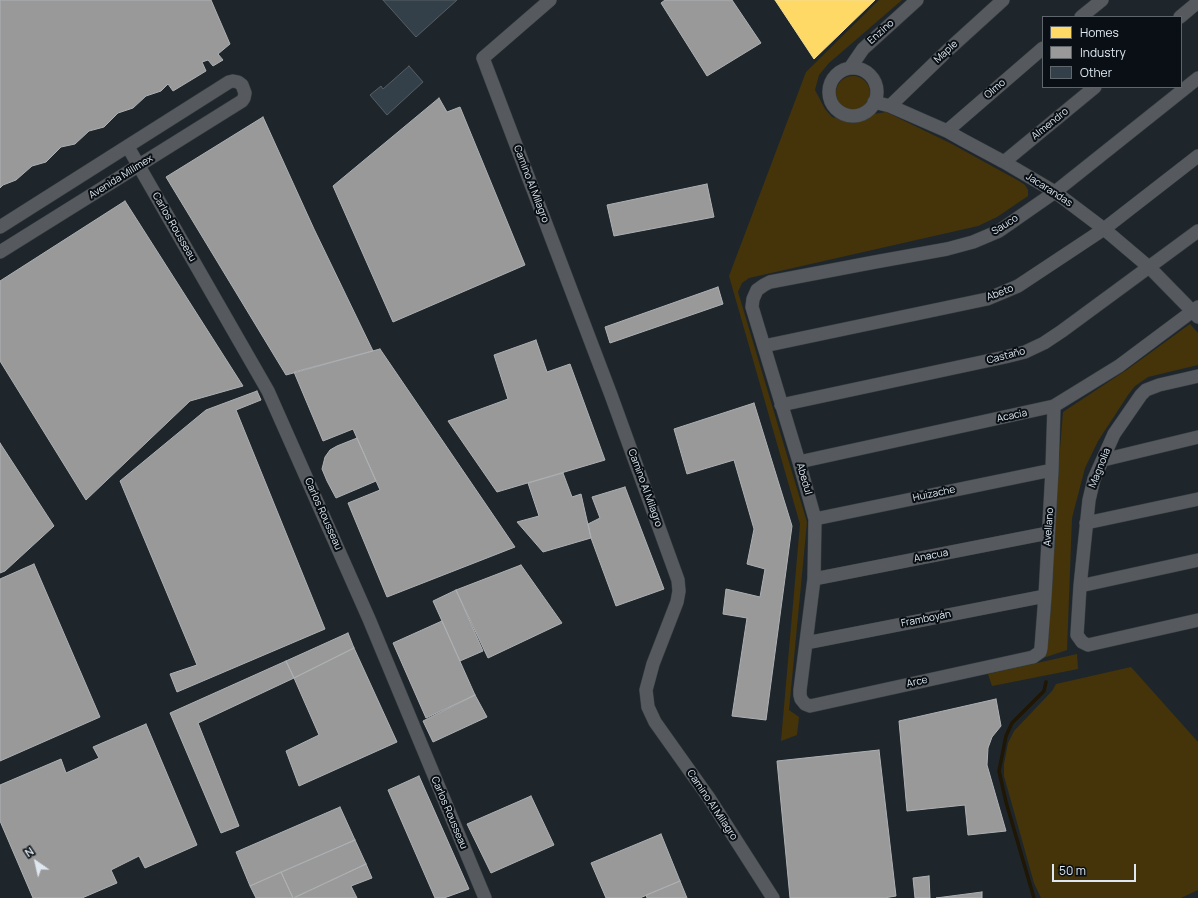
<!DOCTYPE html>
<meta charset="utf-8">
<style>
body{margin:0}
#map{position:relative;width:1198px;height:898px;overflow:hidden;background:#1e262c;font-family:Manrope,sans-serif}
canvas{display:block}
.legend{position:absolute;left:1042px;top:16px;width:140px;height:72px;box-sizing:border-box;background:#090f14;border:1px solid #5f666c;margin:0;padding:5px 7px;list-style:none;font-size:12px;color:#dfe8f0}
.legend li{display:flex;align-items:center;gap:8px;height:20px}
.legend b{width:20px;border:1px solid #5f666c}
.north{position:absolute;left:16px;top:842px;width:40px;height:40px;-webkit-text-stroke:3px #090f14;paint-order:stroke;rotate:326deg;font-size:11px;font-weight:700;line-height:16px;text-align:center;color:#dfe8f0}
.north::after{content:'';display:block;margin:auto;width:14px;height:18px;background:#dfe8f0;clip-path:polygon(50% 0,100% 100%,50% 72%,0 100%)}
.scale{position:absolute;left:1052px;top:864px;width:84px;height:18px;box-sizing:border-box;border:2px solid #dfe8f0;border-top:0;padding-left:5px;font-size:12px;line-height:14px;white-space:nowrap;color:#dfe8f0;-webkit-text-stroke:3px #090f14;paint-order:stroke}
</style>
<div id="map">
<canvas width="1198" height="898"></canvas>
<ul class="legend">
<li><b style="height:11px;background:#ffd966"></b>Homes</li>
<li><b style="height:11px;background:#999"></b>Industry</li>
<li><b style="height:11px;background:#344049"></b>Other</li>
</ul>
<div class="north">N</div>
<div class="scale">50 m</div>
</div>
<script>
const g = document.querySelector('canvas').getContext('2d');
g.lineJoin = 'round';
function fillPath(path, color) { g.fillStyle = color; g.fill(path, 'evenodd'); }
const toPath = rows => new Path2D(rows.map(r => 'M' + r).join(''));
function trace(path, color, width, dash) { g.strokeStyle = color; g.lineWidth = width; g.lineCap = dash ? 'butt' : 'round'; g.setLineDash(dash || []); g.stroke(path); }
function drawText(font, color, halo, rows, align = 'center') {
  g.font = font + ' Manrope,sans-serif'; g.lineWidth = 4; g.setLineDash([]); g.textBaseline = 'middle'; g.strokeStyle = halo; g.fillStyle = color; for (const [text, x, y, turn = 0] of rows) {
    g.save(); g.translate(x, y); g.rotate((+turn || 0) * Math.PI / 180); g.textAlign = isNaN(turn) ? turn : align; if (halo) g.strokeText(text, 0, 0); g.fillText(text, 0, 0); g.restore();
  }
}
fillPath(toPath([
 [879,0,902,0,829,63,819,75,815,90,825,109,832,117,849,122,866,118,874,114,886,112,950,143,1019,181,1025,185,1028,190,1028,196,997,217,978,226,749,278,742,283,738,292,807,522,789,710,799,717,797,735,781,741,800,524,729,276,806,72],
 '836 93a17 17 0 1 1 34 0a17 17 0 1 1-34 0Z',
 [1190,324,1198,333,1198,365,1148,377,1135,386,1128,395,1098,441,1085,468,1072,518,1067,650,1043,658,1063,412,1128,369],
 [1077,654,1078,669,992,686,988,674],
 [1131,667,1198,742,1198,890,1181,898,1041,898,1034,883,1004,776,1004,764,1008,743,1014,731,1052,691,1056,684]
]), '#453409');
const homes = toPath([
 [775,0,875,0,814,59,775,0]
]);
fillPath(homes, '#ffd966');
trace(homes, '#f5de8f', 1);
const industry = toPath([
 [0,0,211,0,230,44,218,54,223,60,213,66,208,60,202,62,206,71,173,91,168,84,161,91,146,96,133,108,118,113,104,127,89,131,75,144,61,147,46,162,32,166,16,180,3,185,0,188,0,0],
 [665,0,732,0,761,43,707,76,661,3,665,0],
 [439,98,447,112,460,107,525,265,393,322,333,186,439,98],
 [263,117,314,229,373,351,286,375,166,177,263,117],
 [707,184,714,217,614,236,607,205,707,184],
 [125,201,243,386,190,401,86,500,0,361,0,281,125,201],
 [718,287,723,304,610,343,605,327,718,287],
 [536,340,547,372,570,364,605,460,497,492,448,421,508,399,494,355,536,340],
 [380,349,515,547,387,597,348,503,380,490,353,429,323,441,294,372,380,349],
 [257,391,261,400,236,410,325,629,177,692,170,674,197,665,120,481,206,410,257,391],
 [754,403,792,526,766,720,732,716,747,618,723,614,726,589,760,597,765,569,747,564,754,529,734,460,687,474,674,429,754,403],
 [357,438,376,481,336,498,327,481,322,469,325,457,330,450,337,446,357,438],
 [0,443,54,526,5,571,0,573,0,443],
 [563,473,572,497,581,494,591,538,543,552,517,522,539,516,528,483,563,473],
 [625,487,664,589,616,606,591,538,588,524,600,518,592,497,625,487],
 [34,564,100,717,0,761,0,579,34,564],
 [521,565,562,623,488,658,456,590,521,565],
 [456,590,483,651,460,661,433,601,456,590],
 [442,621,475,695,426,718,393,643,442,621],
 [348,633,354,648,294,678,286,661,348,633],
 [354,648,397,742,299,786,286,751,319,735,294,678,354,648],
 [286,661,294,678,198,723,239,826,221,833,170,713,286,661],
 [475,695,487,717,433,742,423,721,475,695],
 [996,699,1001,726,992,737,988,748,987,765,1006,831,968,835,965,805,907,811,899,721,996,699],
 [146,724,197,845,145,868,139,856,111,870,117,883,82,898,33,898,0,821,0,785,61,759,66,773,99,758,93,747,146,724],
 [879,750,896,896,884,898,790,898,777,761,879,750],
 [419,776,469,889,444,898,435,898,388,790,419,776],
 [531,796,554,845,491,873,467,824,531,796],
 [340,807,355,840,250,886,236,852,340,807],
 [661,834,680,881,640,898,606,898,591,863,661,834],
 [355,840,366,864,293,898,281,872,355,840],
 [366,864,372,878,351,886,357,898,294,898,366,864],
 [281,872,293,898,256,898,250,886,281,872],
 [929,876,930,898,915,898,913,878,929,876],
 [680,881,687,898,647,898,646,895,680,881],
 [982,892,982,898,936,898,982,892]
]);
fillPath(industry, '#999');
trace(industry, '#aeb1b3', 1);
trace(toPath([
 [1034,898,1006,802,999,771,1006,736,1012,723,1044,691,1046,682]
]), '#1f1604', 3.5);
const building = toPath([
 [383,0,457,0,416,37,383,0],
 [409,66,423,82,387,115,370,95,381,86,383,89,409,66]
]);
fillPath(building, '#344049');
trace(building, '#575e64', 1);
const minor = toPath([
 [550,0,483,58,611,395,678,580,679,591,677,602,653,664,646,690,648,707,655,722,709,798,773,898],
 [1081,17,1102,0],
 [1180,17,1198,2],
 [850,68,863,49,917,0],
 '829 92a24 24 0 1 1 48 0a24 24 0 1 1-48 0Z',
 [874,102,890,106,947,131,963,140,1004,162,1055,192,1104,229,1150,268,1198,317],
 [890,106,948,50,1003,0],
 [947,131,1043,48],
 [128,147,268,391,369,619,485,898],
 [1004,162,1095,87],
 [0,227,229,82,233,81,238,82,242,85,245,93,244,98,242,101,0,252],
 [764,346,987,299,1018,286,1104,229,1198,156],
 [1198,376,1159,385,1146,390,1141,395,1114,434,1094,479,1089,500,1080,586,1077,635,1082,642,1088,645,1198,620],
 [781,405,1005,357,1025,352,1044,343,1062,331,1198,231],
 [1054,406,1052,470,1045,596,1041,648,1040,652,1033,657,810,706,805,704,801,699,800,695,800,690,814,579,815,519,799,462,752,307,753,299,757,290,764,285,770,282,875,262,947,249,973,242,999,231,1055,192,1198,78],
 [1103,460,1198,437],
 [799,462,1054,406,1119,366,1198,307],
 [815,519,1052,470],
 [1086,523,1198,499],
 [814,579,1048,533],
 [1080,586,1198,560],
 [806,643,1045,596]
]);
trace(minor, '#3a4147', 14);
trace(minor, '#565a5e', 13);
drawText('10px', '#dfe8f0', '#090f14', [
 ["Enzino",881,32,-42],
 ["Maple",946,52,-43],
 ["Olmo",995,89,-41],
 ["Almendro",1050,124,-39],
 ["Avenida Milimex",121,177,-32],
 ["Camino Al Milagro",531,184,69],
 ["Jacarandas",1049,190,33],
 ["Sauco",1005,225,-32],
 ["Carlos Rousseau",174,227,60],
 ["Abeto",1000,293,-21],
 ["Castaño",1006,356,-15],
 ["Acacia",1012,416,-12],
 ["Magnolia",1100,468,-68],
 ["Abedul",804,479,74],
 ["Camino Al Milagro",645,488,70],
 ["Huizache",934,494,-12],
 ["Carlos Rousseau",323,514,66],
 ["Avellano",1049,527,-86],
 ["Anacua",931,556,-11],
 ["Framboyán",926,619,-11],
 ["Arce",917,682,-12],
 ["Camino Al Milagro",712,805,56],
 ["Carlos Rousseau",449,813,67]
]);
</script>
